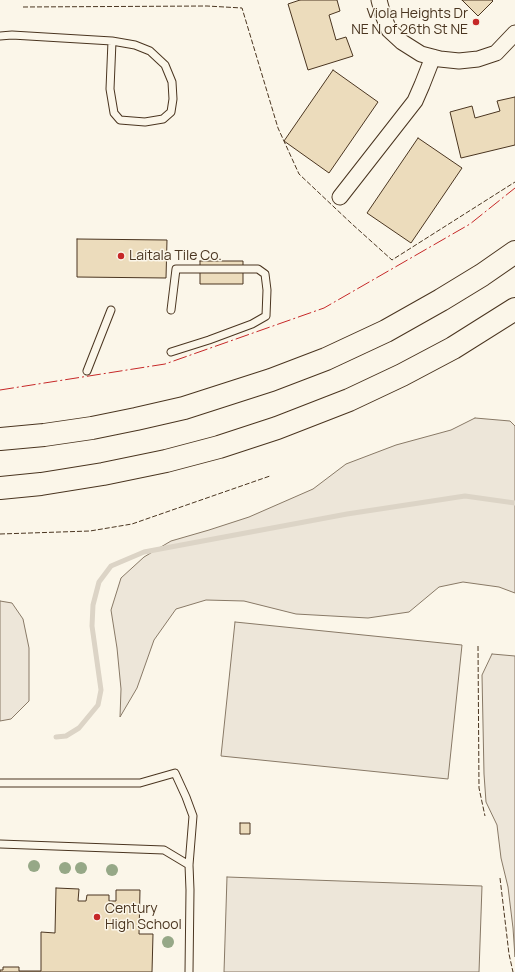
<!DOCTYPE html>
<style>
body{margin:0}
canvas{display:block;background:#fbf6e9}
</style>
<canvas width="515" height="972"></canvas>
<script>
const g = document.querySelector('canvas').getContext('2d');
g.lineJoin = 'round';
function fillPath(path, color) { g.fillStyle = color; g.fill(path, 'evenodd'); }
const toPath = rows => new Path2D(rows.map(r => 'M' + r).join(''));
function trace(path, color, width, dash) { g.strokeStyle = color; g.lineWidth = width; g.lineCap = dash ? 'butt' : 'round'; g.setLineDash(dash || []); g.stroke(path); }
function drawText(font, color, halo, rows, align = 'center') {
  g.font = font + ' Manrope,sans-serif'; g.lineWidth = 3; g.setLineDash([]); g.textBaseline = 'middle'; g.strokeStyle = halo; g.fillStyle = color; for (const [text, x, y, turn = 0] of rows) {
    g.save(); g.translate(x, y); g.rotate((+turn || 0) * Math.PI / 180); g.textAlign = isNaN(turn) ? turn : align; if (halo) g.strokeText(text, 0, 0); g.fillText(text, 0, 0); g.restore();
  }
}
const green = toPath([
 [475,418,510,421,515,426,515,593,499,587,463,582,439,587,409,612,368,618,296,614,244,601,206,600,176,609,154,640,137,688,120,717,121,689,117,648,111,610,121,578,144,557,171,541,209,530,249,517,313,489,346,464,396,445,451,430,475,418],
 [0,601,12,603,23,619,29,648,29,701,11,719,0,721,0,601],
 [235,622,462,645,448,779,221,756,235,622],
 [492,654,515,656,515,957,513,928,508,887,501,858,497,825,486,802,484,774,482,675,492,654],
 [227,877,482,886,479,972,224,972,227,877]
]);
fillPath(green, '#ede6d9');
trace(green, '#887966', 1);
trace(toPath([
 [56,737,66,736,79,728,98,705,101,690,92,626,93,605,99,582,111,566,144,552,347,514,465,496,515,503]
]), '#dcd4c6', 5);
const building = toPath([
 [300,0,337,0,340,11,329,15,336,40,346,37,353,56,308,70,288,4,300,0],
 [462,0,492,0,493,1,478,16,462,0],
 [333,70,378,102,329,173,284,141,333,70],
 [515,97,515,145,461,158,450,112,472,106,475,118,500,111,497,101,515,97],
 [418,138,462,168,411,243,367,213,418,138],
 [77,239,167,240,166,278,77,277,77,239],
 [200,261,243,261,243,284,200,284,200,261],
 [240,823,250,823,250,834,240,834,240,823],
 [56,888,79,889,78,901,86,901,87,895,109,895,109,901,116,901,116,890,140,890,139,934,153,934,152,972,0,972,0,970,3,970,3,967,19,967,19,971,41,971,41,932,55,933,56,888]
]);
fillPath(building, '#ecdcbc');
trace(building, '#4a3520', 1);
const service = toPath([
 [0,36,12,35,112,41,135,45,150,51,165,65,172,82,173,99,171,112,163,119,145,122,120,120,114,113,110,89,112,41],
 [171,352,209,340,252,324,266,316,267,290,265,274,258,269,176,269,171,310],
 [87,371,111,310],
 [0,783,140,783,175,773,186,797,193,816,189,865,190,890,189,972],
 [0,844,164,850,189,865]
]);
const minor = toPath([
 [379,0,383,15,389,30,402,42,421,54,440,59,459,61,478,59,496,53,515,33],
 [340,197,415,101,422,85,433,57]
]);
const primary = toPath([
 [0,439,44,435,92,428,136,419,184,408,271,380,326,359,386,331,441,300,482,275,515,252],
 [0,488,41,484,103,474,166,461,219,447,277,428,349,400,402,375,453,348,515,309]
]);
trace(service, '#4a3520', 9);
trace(minor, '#4a3520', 17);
trace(primary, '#4a3520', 24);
trace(service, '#fbf6e9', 7);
trace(minor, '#fbf6e9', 15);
trace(primary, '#fbf6e9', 22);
trace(toPath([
 [23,7,207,6,242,8,278,128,299,174,352,224,392,260,515,182],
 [0,534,90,531,132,524,270,476],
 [478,646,479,788,485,816],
 [500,878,509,954,513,972]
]), '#4a3520', 1, [5, 2]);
trace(toPath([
 [0,390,165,364,324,308,470,224,515,188]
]), '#c62828', 1, [14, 3, 2, 3]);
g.fillStyle = '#96a887';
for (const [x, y] of [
 [34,866],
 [65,868],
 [81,868],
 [112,870],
 [168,942]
]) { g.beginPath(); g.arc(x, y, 6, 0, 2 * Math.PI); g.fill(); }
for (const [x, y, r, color] of [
 [476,22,4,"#c62828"],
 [121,256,4,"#c62828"],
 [97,917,4,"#c62828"]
]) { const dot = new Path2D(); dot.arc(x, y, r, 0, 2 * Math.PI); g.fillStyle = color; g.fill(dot); trace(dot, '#fbf6e9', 1.5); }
drawText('14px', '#4a3520', '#fbf6e9', [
 ["Viola Heights Dr",468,14,"right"],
 ["NE N of 26th St NE",468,30,"right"],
 ["Laitala Tile Co.",129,256],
 ["Century",105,909],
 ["High School",105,925]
], 'left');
</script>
